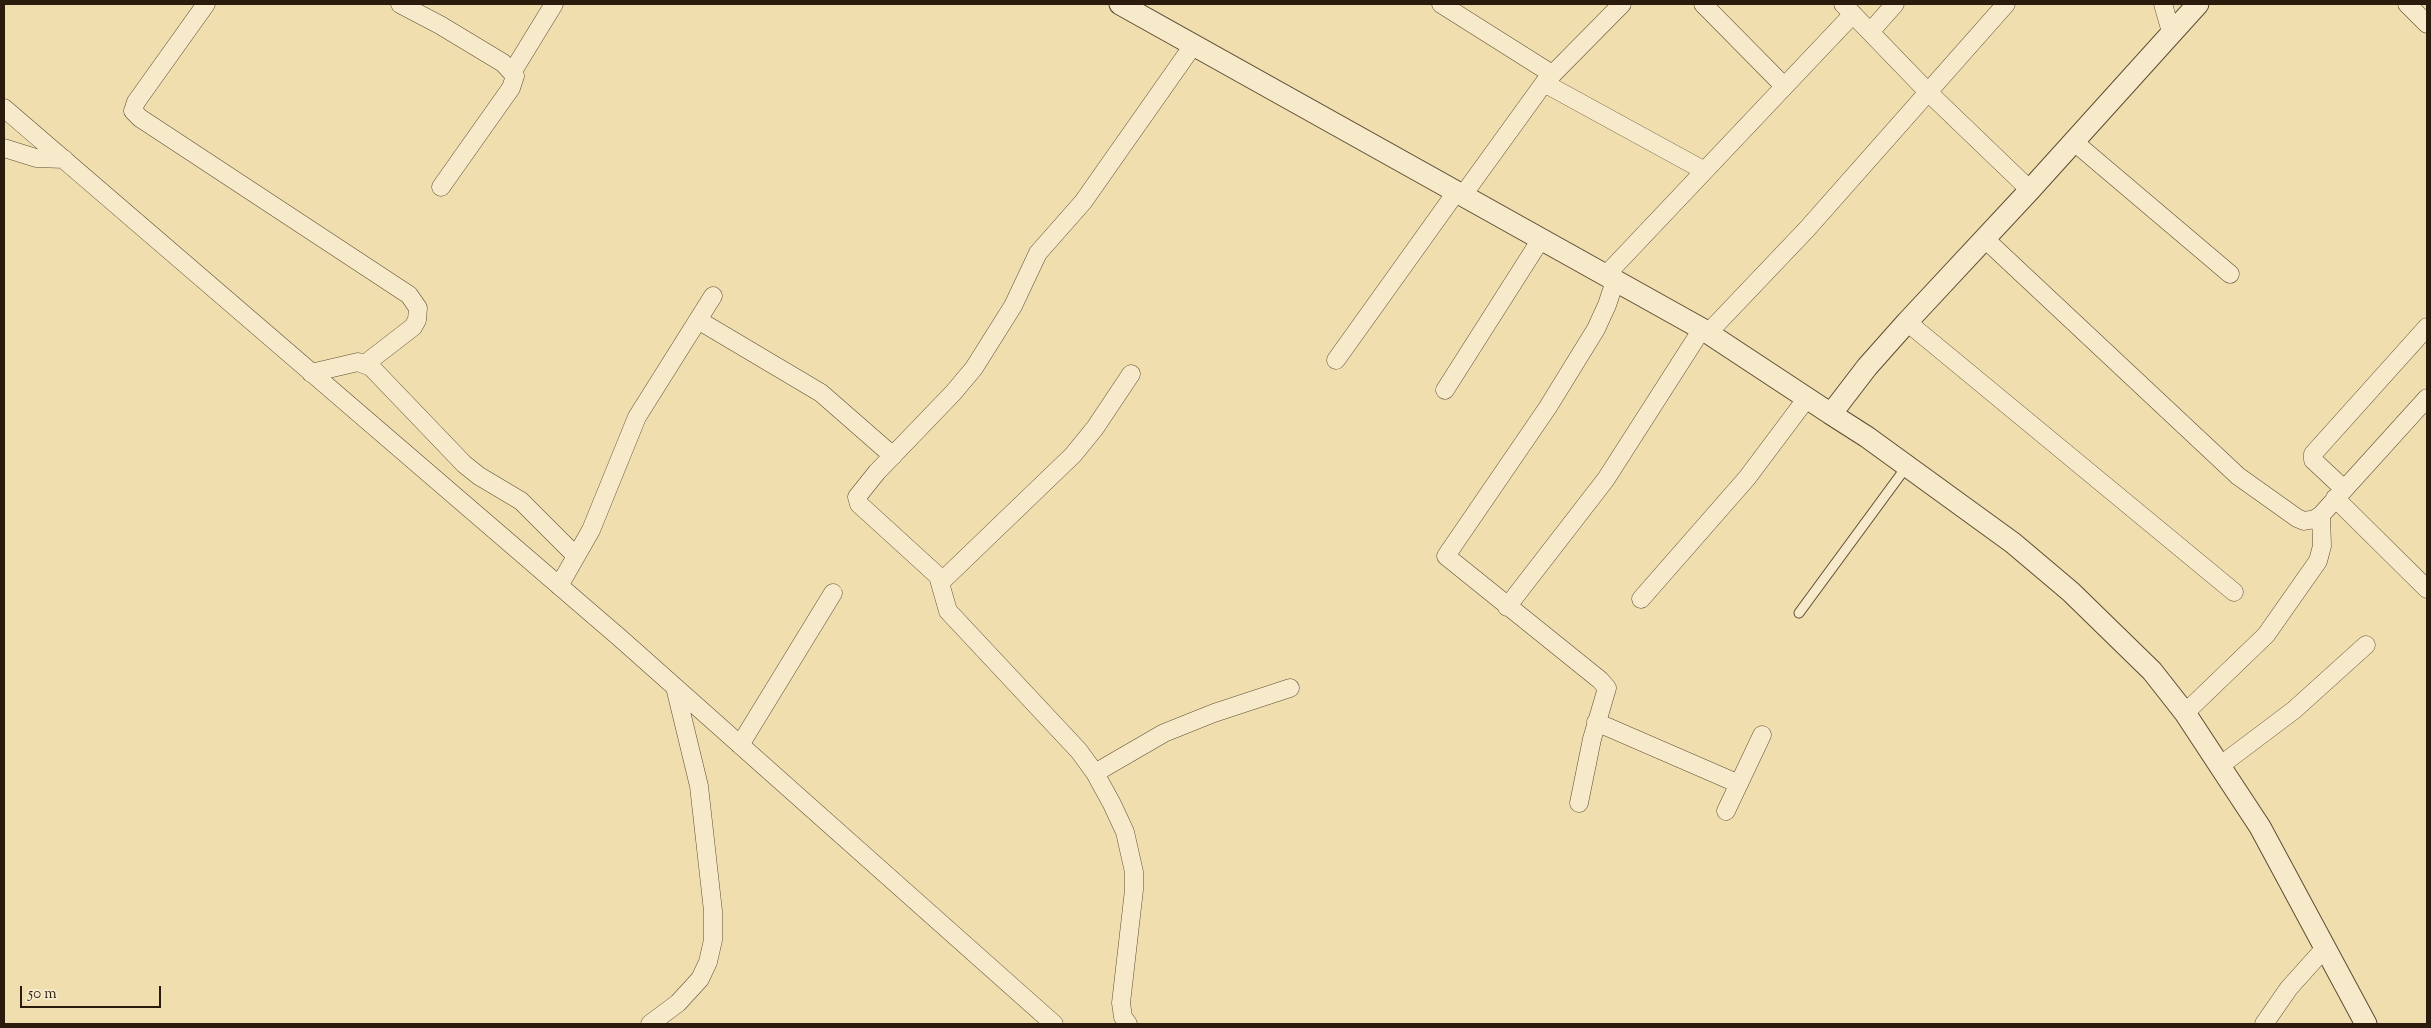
<!DOCTYPE html>
<style>
body{margin:0}
#map{position:relative;width:2431px;height:1028px;overflow:hidden;background:#f1deae;font-family:"Sorts Mill Goudy",serif}
canvas{display:block}
.frame{position:absolute;inset:0;border:5px solid #2a1b0c;pointer-events:none}
.scale{position:absolute;left:20px;top:986px;width:141px;height:22px;box-sizing:border-box;border:2px solid #2a1b0c;border-top:0;padding-left:6px;font-size:15px;line-height:18px;white-space:nowrap;color:#2a1b0c;-webkit-text-stroke:4px #f6eaca;paint-order:stroke}
</style>
<div id="map">
<canvas width="2431" height="1028"></canvas>
<div class="frame"></div>
<div class="scale">50 m</div>
</div>
<script>
const g = document.querySelector('canvas').getContext('2d');
g.lineJoin = 'round';
const toPath = rows => new Path2D(rows.map(r => 'M' + r).join(''));
function trace(path, color, width, dash) { g.strokeStyle = color; g.lineWidth = width; g.lineCap = dash ? 'butt' : 'round'; g.setLineDash(dash || []); g.stroke(path); }
const service = toPath([
 [1799,613,1907,466]
]);
const minor = toPath([
 [206,4,136,102,133,111,140,118,409,295,418,308,417,320,413,327,365,364],
 [400,4,440,25,503,63,515,76,511,88,441,187],
 [1441,4,1552,74],
 [1703,4,1784,86],
 [1843,4,1928,92,2030,190],
 [2163,4,2171,32],
 [2407,4,2427,24],
 [1870,32,1895,4],
 [513,71,554,4],
 [1544,83,1703,170],
 [4,108,620,638,1054,1024],
 [2073,141,2230,274],
 [4,148,36,158,64,159],
 [1463,195,1544,83,1622,4],
 [1985,239,2238,476,2297,518,2304,521,2315,519,2321,515,2427,398],
 [1606,275,1853,14],
 [698,320,821,393,893,456],
 [1907,322,2234,592],
 [1708,333,1807,229,2006,4],
 [1336,360,1457,191],
 [311,373,358,362,371,367,464,464,479,476,521,501,576,556],
 [1445,390,1541,239],
 [2344,489,2313,460,2313,454,2427,327],
 [2335,498,2427,589],
 [941,582,1073,455,1095,428,1131,374],
 [559,586,591,530,637,417,713,296],
 [1641,599,1747,478,1807,398],
 [1507,607,1606,479,1702,329],
 [2185,713,2266,635,2318,561,2322,546,2321,515],
 [1596,722,1739,784],
 [740,745,833,593],
 [2221,765,2294,710,2366,645],
 [1095,773,1164,733,1214,713,1290,688],
 [1579,803,1592,739,1607,688,1600,680,1446,556,1548,407,1596,329,1607,305,1615,281],
 [1726,811,1762,735],
 [650,1024,678,1003,700,979,708,962,713,940,713,911,699,786,675,687],
 [1128,1024,1123,1017,1121,1003,1134,890,1134,872,1125,832,1112,804,1095,773,1079,751,948,611,938,576,859,504,857,497,877,472,953,393,974,368,1013,306,1038,253,1083,202,1194,44],
 [2264,1024,2289,988,2324,949]
]);
const tertiary = toPath([
 [1120,4,1702,329,1831,414],
 [2198,4,2030,190,1907,322,1867,367,1831,414,1867,437,2013,543,2071,592,2152,671,2185,713,2260,827,2366,1024]
]);
trace(service, '#5c4c34', 11);
trace(minor, '#5c4c34', 19);
trace(tertiary, '#5c4c34', 23);
trace(service, '#f6eaca', 9);
trace(minor, '#f6eaca', 18);
trace(tertiary, '#f6eaca', 21);
</script>
